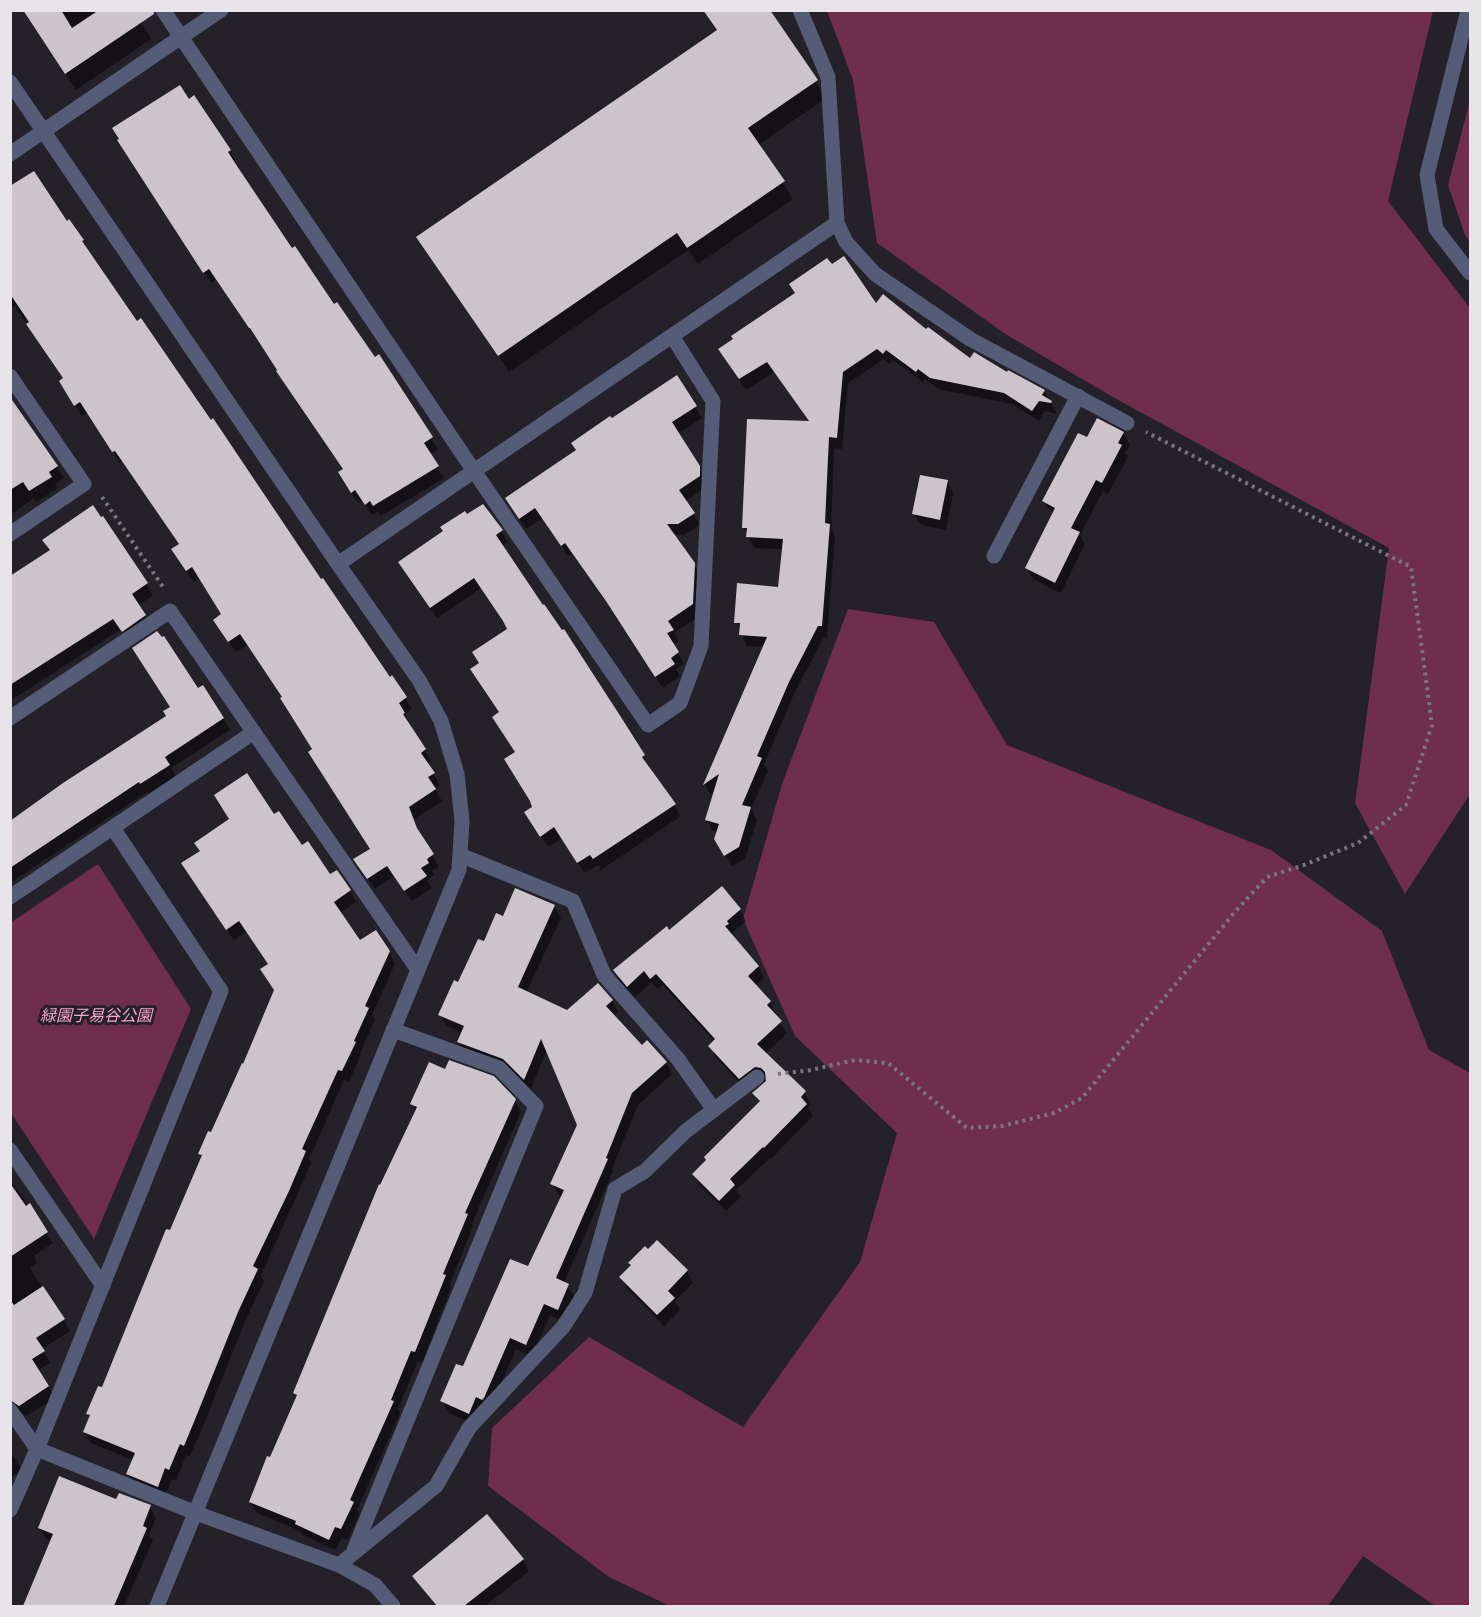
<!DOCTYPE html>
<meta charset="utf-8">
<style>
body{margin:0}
#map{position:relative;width:1481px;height:1617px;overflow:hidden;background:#242129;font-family:"Times New Roman",serif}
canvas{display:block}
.frame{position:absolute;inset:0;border:12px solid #e7e5ea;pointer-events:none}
</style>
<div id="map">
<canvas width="1481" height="1617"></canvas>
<div class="frame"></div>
</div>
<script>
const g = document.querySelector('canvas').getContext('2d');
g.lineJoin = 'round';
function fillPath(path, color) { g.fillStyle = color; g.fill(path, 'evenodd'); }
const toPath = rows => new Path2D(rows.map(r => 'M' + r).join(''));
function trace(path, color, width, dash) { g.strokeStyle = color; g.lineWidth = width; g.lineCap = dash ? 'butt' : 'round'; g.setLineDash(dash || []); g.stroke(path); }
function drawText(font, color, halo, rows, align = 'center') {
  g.font = font + ' "Times New Roman","Noto Sans JP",serif'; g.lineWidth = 6; g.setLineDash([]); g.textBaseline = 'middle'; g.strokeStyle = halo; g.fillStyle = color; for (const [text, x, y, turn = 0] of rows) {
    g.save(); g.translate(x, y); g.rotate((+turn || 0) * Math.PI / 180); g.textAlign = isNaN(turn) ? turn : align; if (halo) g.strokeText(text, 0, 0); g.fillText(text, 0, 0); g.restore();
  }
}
fillPath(toPath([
 [827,11,1433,11,1388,201,1470,308,1470,794,1405,894,1355,803,1389,548,1111,396,1007,335,877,243,853,80],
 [1470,100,1470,242,1465,235,1448,185],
 [848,609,934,622,1007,745,1271,850,1382,931,1429,1050,1470,1073,1470,1606,1435,1606,1363,1556,1328,1606,670,1606,609,1577,488,1486,492,1428,589,1337,743,1427,860,1262,897,1133,795,1036,743,919,782,784],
 [98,864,191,1009,94,1239,11,1113,10,923]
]), '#6f2e4b');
fillPath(toPath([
 [23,10,134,10,151,39,76,90],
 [703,10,768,10,826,98,758,145,793,199,698,264,688,250,509,372,418,238,717,32],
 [194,98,230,151,236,162,234,164,292,250,438,449,430,454,444,478,381,516,378,511,372,515,363,501,358,503,346,484,345,470,258,338,257,339,216,279,211,283,125,152],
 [10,189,67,223,69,221,89,253,390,679,392,678,412,709,405,714,411,725,409,726,431,761,427,764,440,785,434,788,442,801,414,819,421,837,439,866,432,871,434,875,427,880,432,888,412,901,394,876,375,889,362,871,371,850,283,698,247,645,236,652,221,631,223,615,200,578,194,582,179,561,180,545,122,461,120,463,88,412,82,416,67,393,64,379,15,306,13,308,10,305],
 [876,306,927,331,971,360,1044,391,1057,414,1045,411,1039,421,1012,404,938,389,925,379,923,382,893,360,889,364,884,359,848,383,842,449,834,448,831,529,835,536,827,637,824,637,794,694,764,764,768,771,751,809,757,820,745,859,732,866,716,839,718,832,713,831,707,820,715,792,711,795,705,785,764,647,747,646,736,622,780,588,784,549,754,548,744,528,810,423,774,372,746,390,727,360],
 [676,377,702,418,678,434,706,479,705,488,685,501,700,525,684,535,673,534,701,576,699,616,674,633,679,641,673,645,684,664,676,669,680,676,663,688,614,612,573,553,568,556,543,518,526,529,513,510,611,420],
 [10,399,64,478,55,484,57,489,36,502,34,498,10,515],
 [1123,433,1130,445,1125,453,1128,457,1108,494,1103,491,1080,535,1085,544,1061,593,1033,579,1027,568,1053,514,1044,501,1088,439],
 [947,481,953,493,946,530,921,525,914,514],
 [102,518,153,595,138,606,152,627,129,642,121,629,10,701,10,577],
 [501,531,508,542,502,546,618,714,650,767,649,768,681,816,601,870,598,865,584,873,562,838,548,847,532,823,534,808,517,753,501,713,509,630,481,588,437,618,407,574],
 [198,690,223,718,230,730,171,768,176,777,148,794,147,792,10,883,10,822,168,717],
 [274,816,330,876,350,891,356,902,340,913,359,942,389,952,395,964,372,1015,375,1020,360,1053,361,1054,349,1082,344,1080,309,1159,311,1163,294,1202,261,1275,264,1281,244,1324,202,1429,190,1456,186,1455,176,1480,172,1479,164,1498,135,1486,128,1474,134,1460,91,1443,84,1432,90,1418,88,1414,103,1389,171,1232,202,1158,200,1154,212,1134,244,1066,275,991,270,965,247,931,234,940,190,875],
 [554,906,561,918,526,993,567,1012,612,1001,618,1012,613,1016,642,1047,666,1063,672,1074,638,1105,612,1169,613,1171,564,1283,567,1285,574,1296,564,1321,550,1315,532,1356,516,1349,490,1409,475,1424,449,1413,442,1401,529,1268,562,1197,559,1195,552,1184,579,1125,547,1049,531,1089,511,1070,465,1054,458,1042,462,1033,447,1026,440,1015,485,943,504,918],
 [739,909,746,921,732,933,734,936,732,937,758,967,764,978,755,986,769,1002,776,1013,774,1015,787,1033,765,1054,804,1092,811,1104,808,1107,813,1116,771,1159,770,1158,736,1190,741,1197,726,1211,700,1185,694,1174,760,1103,754,1093,765,1085,767,1079,763,1078,746,1089,716,1058,710,1046,714,1041,663,985,658,989,652,982,635,997,621,982,615,971,669,932],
 [515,1100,521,1112,472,1223,473,1226,450,1284,451,1287,422,1363,418,1361,398,1409,400,1413,357,1510,359,1515,347,1540,342,1538,335,1550,303,1535,300,1531,257,1513,250,1502,298,1398,295,1393,416,1111,412,1104],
 [10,1179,53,1243,34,1256,37,1263,30,1268,70,1331,42,1349,50,1363,38,1370,55,1398,26,1416,21,1412,10,1414],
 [657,1242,687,1271,693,1283,675,1301,680,1310,664,1326,627,1288,621,1277,632,1266,630,1263,648,1251],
 [10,1451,22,1470,10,1478],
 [117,1501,150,1507,156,1518,149,1535,153,1540,125,1604,123,1604,122,1606,24,1606,52,1541,46,1539,39,1528],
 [523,1560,529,1571,485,1606,436,1606,414,1577]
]), '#0007');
fillPath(toPath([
 [23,10,61,10,72,28,99,10,153,10,154,14,65,74],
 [703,10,770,10,818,80,748,128,785,181,687,248,677,233,498,356,416,237,717,30],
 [180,85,189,99,194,95,231,150,228,152,239,169,292,248,295,246,334,304,337,302,375,357,379,354,433,437,424,443,439,466,373,506,370,501,365,505,355,490,351,493,338,472,343,469,276,371,277,370,250,328,249,328,209,269,203,273,117,140,119,139,112,128],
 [34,171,67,221,69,219,84,240,82,241,137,321,141,318,211,420,213,418,321,579,323,578,390,677,392,675,407,697,399,703,405,713,403,714,426,749,421,753,435,773,428,777,436,789,409,807,417,828,434,854,427,859,429,863,421,868,427,876,404,891,387,866,367,879,353,859,370,849,308,752,312,749,280,698,282,697,240,634,228,642,213,620,221,614,192,567,186,571,171,549,179,544,115,451,112,452,80,402,74,406,59,381,63,378,26,324,29,322,10,294,10,186],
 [844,256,876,303,883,294,926,329,928,327,970,358,974,352,1007,372,1008,370,1045,390,1042,395,1052,401,1051,403,1039,401,1032,411,1004,393,930,378,918,369,916,372,886,350,883,354,877,349,843,372,837,438,829,437,825,523,830,524,822,626,818,626,789,682,757,756,762,758,742,805,751,807,739,847,724,856,714,839,719,824,705,820,719,774,703,785,767,637,739,635,740,623,734,623,737,583,778,587,783,539,746,537,747,528,742,528,747,419,809,421,767,362,739,379,718,349,733,339,731,336,795,293,789,284,827,258,832,264],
 [677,375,697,406,672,422,700,466,700,476,679,490,695,513,678,524,667,524,695,563,693,604,668,621,674,630,667,633,679,652,671,658,675,664,655,677,606,601,565,543,561,546,535,508,519,519,505,498,576,450,571,443,610,416,612,418],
 [10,397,58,466,49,472,52,477,29,491,23,482,10,490],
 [1097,418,1124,432,1118,443,1122,445,1102,483,1096,480,1071,528,1080,532,1055,583,1025,568,1055,508,1042,501,1078,433,1087,437],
 [920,475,948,480,940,520,912,514],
 [483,504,503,530,496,535,543,605,544,604,562,630,564,629,619,714,645,755,642,757,676,804,593,859,590,855,577,863,554,827,540,837,524,812,532,807,530,801,504,759,515,752,492,717,499,712,470,669,479,663,472,652,507,629,503,621,474,578,430,608,398,562,443,531,440,527,465,511,467,514],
 [93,505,101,517,103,516,148,583,132,594,146,615,122,632,113,619,10,685,10,576,50,550,42,540],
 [157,631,162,637,164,636,198,688,203,685,224,718,165,757,170,765,140,784,139,782,10,868,10,821,63,783,166,716,163,711,170,707,132,648],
 [247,773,274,814,279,811,302,845,308,841,330,874,337,870,351,890,334,902,360,940,376,930,390,951,365,1006,369,1008,354,1041,356,1042,342,1071,338,1070,302,1149,306,1151,289,1191,253,1266,258,1269,238,1312,196,1417,184,1446,180,1444,169,1470,165,1468,158,1487,126,1474,135,1453,83,1432,90,1415,86,1414,98,1386,102,1387,166,1229,170,1230,202,1155,198,1154,208,1131,211,1132,242,1063,243,1064,274,990,260,969,268,964,239,921,226,930,181,863,200,851,194,843,229,819,214,795],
 [722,886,741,909,727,921,729,924,725,926,759,966,748,976,771,1001,767,1005,782,1021,757,1044,806,1091,801,1097,807,1104,764,1148,763,1147,730,1179,735,1185,719,1201,692,1174,706,1160,704,1157,760,1101,752,1093,766,1081,765,1072,761,1068,755,1067,739,1079,708,1046,715,1039,656,974,650,979,644,971,627,987,613,970,667,926,669,930],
 [515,888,555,905,518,987,567,1010,598,983,613,1000,606,1006,642,1045,647,1040,667,1062,632,1093,606,1158,608,1159,556,1278,569,1284,558,1310,544,1304,526,1345,510,1338,484,1398,482,1400,476,1397,469,1414,440,1401,456,1364,463,1366,510,1259,528,1266,564,1190,550,1184,577,1125,541,1039,524,1080,503,1059,457,1042,464,1026,438,1015,454,980,458,982,478,939,484,941,496,913,503,916],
 [449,1060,494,1076,516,1099,465,1213,468,1214,443,1274,446,1275,415,1352,411,1351,391,1400,394,1401,350,1500,354,1502,341,1529,335,1527,329,1540,295,1524,296,1521,249,1502,267,1456,270,1457,297,1395,293,1393,379,1184,380,1185,417,1107,410,1104,429,1062,445,1069],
 [10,1183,26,1206,30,1203,48,1232,10,1257],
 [657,1240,688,1270,668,1291,675,1298,657,1315,619,1277,631,1265,628,1263,645,1246,648,1249],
 [43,1286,65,1319,36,1338,45,1351,32,1359,49,1386,19,1406,10,1400,10,1300,14,1305],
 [59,1476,116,1499,119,1493,151,1505,143,1526,147,1528,114,1606,23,1606,53,1534,38,1528],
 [487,1514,524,1559,464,1606,437,1606,412,1576]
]), '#ccc3cb');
trace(toPath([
 [102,497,165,590],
 [778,1074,811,1070,855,1060,888,1063,967,1128,1002,1126,1054,1113,1082,1098,1234,913,1267,877,1304,865,1358,843,1406,805,1432,725,1411,567,1146,432]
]), '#78767c', 4, [3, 4.5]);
trace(toPath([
 [163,10,181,37,221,10],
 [800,10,828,77,837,223,846,242,875,274,970,339,1127,423],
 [1468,10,1427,175,1436,229,1470,273],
 [10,82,338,564,419,680,441,721,457,774,462,821,459,870,157,1606],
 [10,154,181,37,474,471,648,725,680,703,701,646,713,401,672,336],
 [10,376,84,484,10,534],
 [994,556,1078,396],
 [338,564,837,223],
 [10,718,170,611,418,970],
 [460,855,573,901,604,975,678,1059,714,1110],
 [10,897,254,732],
 [10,1150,103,1286],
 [10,1410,37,1449,196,1513,339,1565,375,1585,393,1606],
 [10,1510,37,1449,221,991,113,828],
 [354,1550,536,1106,499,1068,393,1030],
 [339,1565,436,1486,469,1428,563,1327,585,1293,615,1189,645,1171,686,1131,757,1077]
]), '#555c77', 15);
drawText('italic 16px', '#f8a5c6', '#242129', [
 ["緑園子易谷公園",96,1017]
]);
</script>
